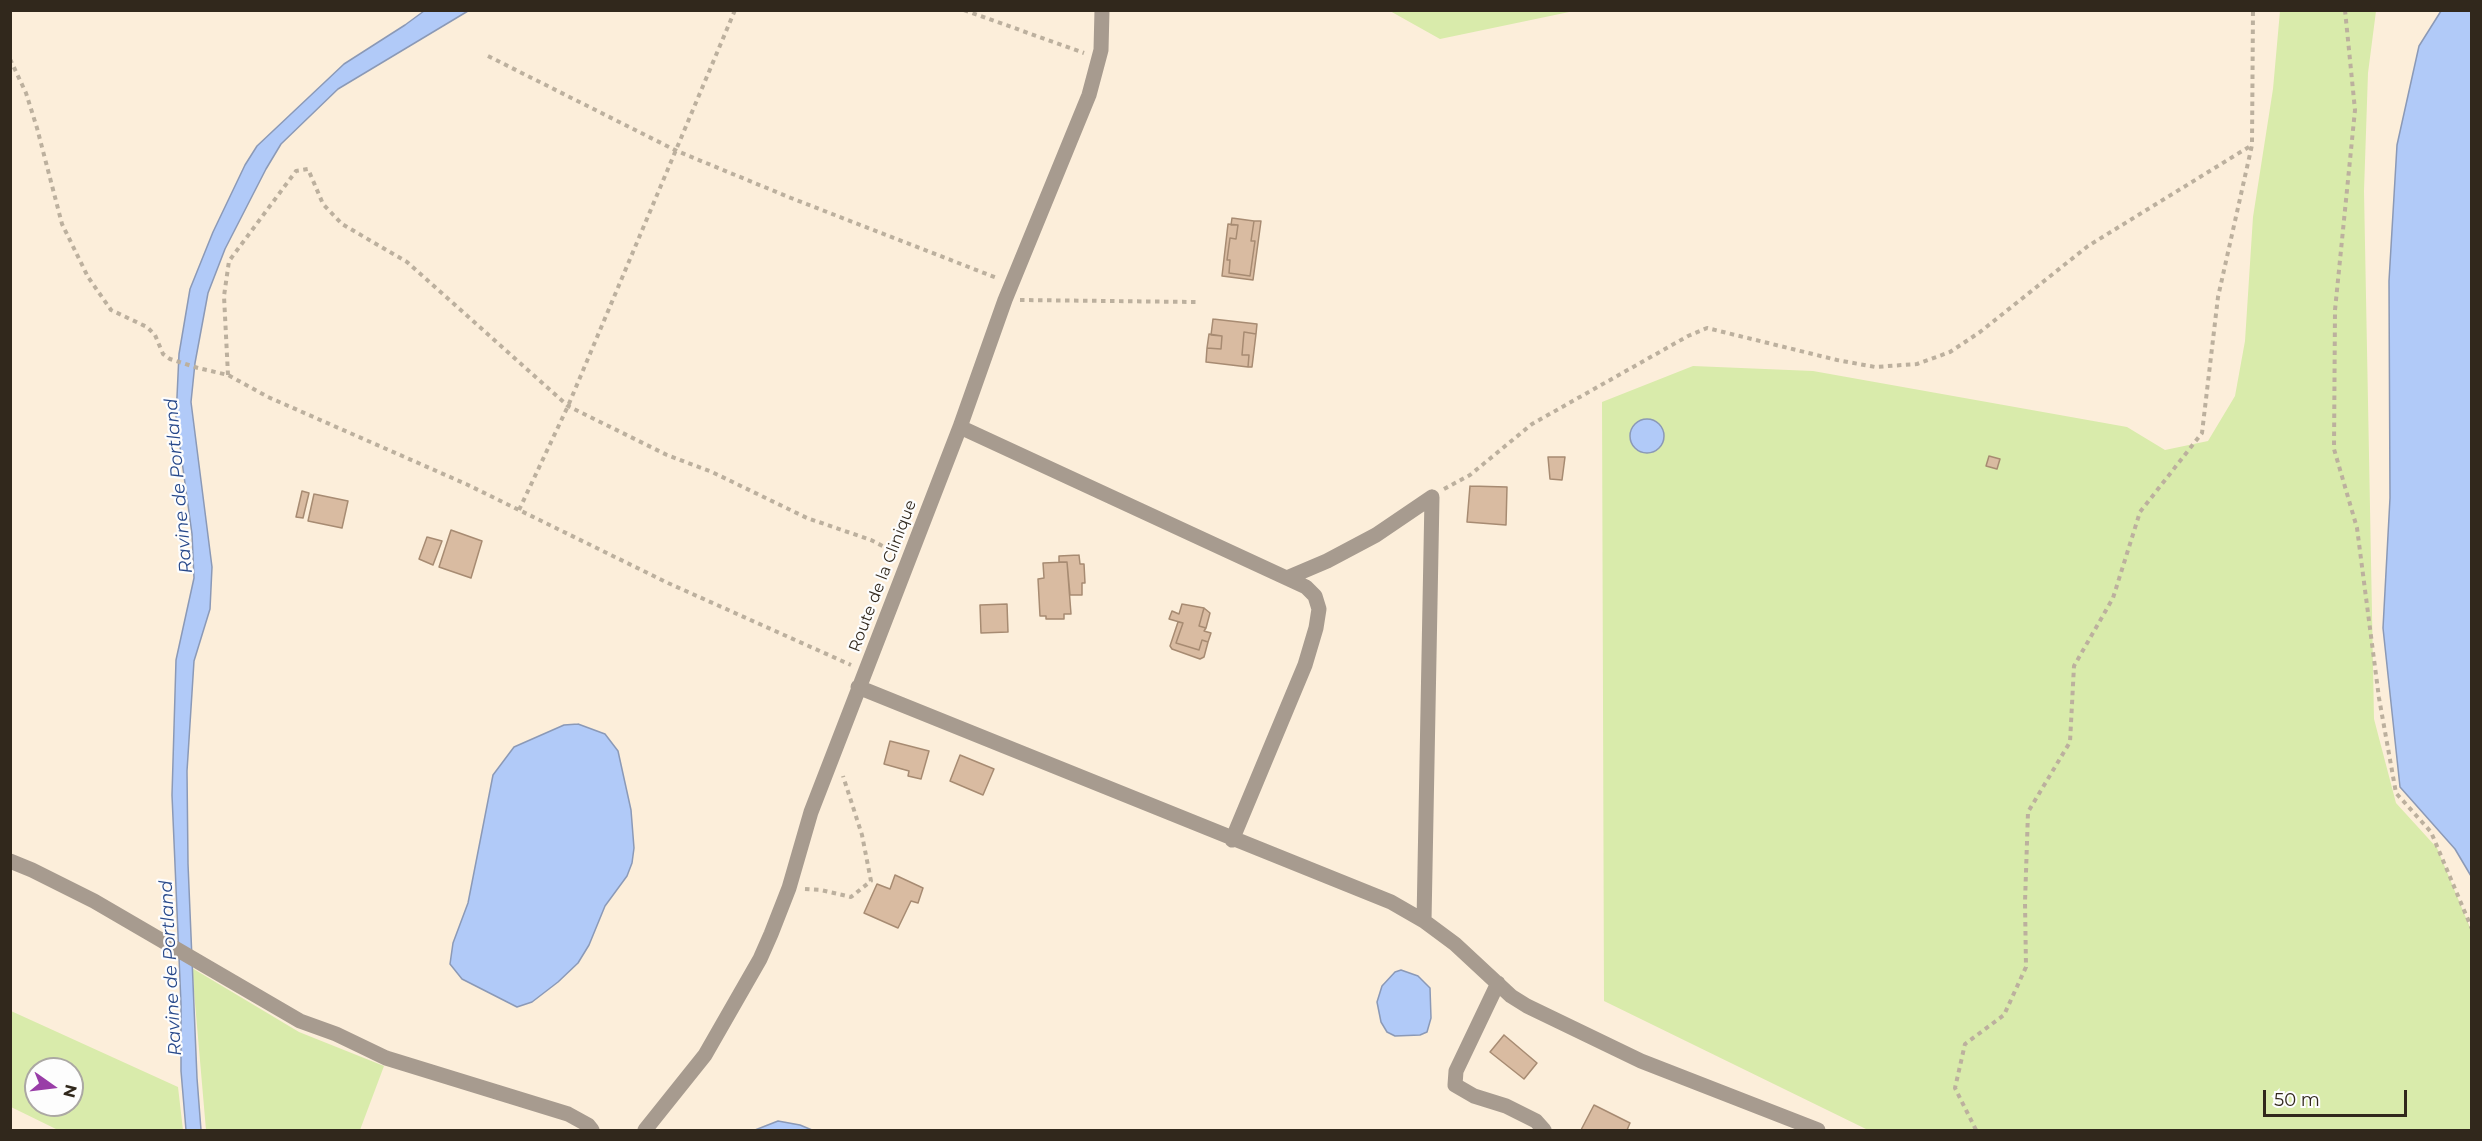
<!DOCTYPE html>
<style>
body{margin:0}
#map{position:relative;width:2482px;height:1141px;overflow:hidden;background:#fceeda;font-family:Montserrat,sans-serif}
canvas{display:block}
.frame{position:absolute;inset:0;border:12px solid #31281c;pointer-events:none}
.north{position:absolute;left:24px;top:1057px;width:60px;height:60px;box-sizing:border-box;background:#fdfdfd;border:2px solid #aba8a3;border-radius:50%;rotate:104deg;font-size:16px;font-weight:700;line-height:24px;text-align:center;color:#31281c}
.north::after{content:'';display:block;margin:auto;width:21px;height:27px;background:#993da7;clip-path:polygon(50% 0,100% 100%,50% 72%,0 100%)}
.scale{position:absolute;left:2263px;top:1090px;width:144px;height:27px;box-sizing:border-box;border:3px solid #31281c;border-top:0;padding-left:8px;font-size:18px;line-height:21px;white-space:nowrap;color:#31281c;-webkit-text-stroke:4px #fdfdfd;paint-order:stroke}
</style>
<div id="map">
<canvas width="2482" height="1141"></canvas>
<div class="frame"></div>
<div class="north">N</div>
<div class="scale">50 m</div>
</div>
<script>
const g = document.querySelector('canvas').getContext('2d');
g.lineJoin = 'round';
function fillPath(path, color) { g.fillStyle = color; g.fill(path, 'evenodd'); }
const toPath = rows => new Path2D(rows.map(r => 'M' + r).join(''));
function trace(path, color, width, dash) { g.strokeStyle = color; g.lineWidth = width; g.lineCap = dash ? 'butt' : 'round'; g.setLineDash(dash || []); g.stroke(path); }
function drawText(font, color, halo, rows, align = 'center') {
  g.font = font + ' Montserrat,sans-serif'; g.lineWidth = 4.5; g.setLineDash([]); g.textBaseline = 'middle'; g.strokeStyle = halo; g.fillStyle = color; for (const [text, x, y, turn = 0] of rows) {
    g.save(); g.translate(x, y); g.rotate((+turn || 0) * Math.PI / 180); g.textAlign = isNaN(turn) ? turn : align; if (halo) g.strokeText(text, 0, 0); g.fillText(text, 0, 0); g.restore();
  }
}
fillPath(toPath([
 [1390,11,1574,11,1440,39],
 [2280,11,2376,11,2368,73,2364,191,2374,719,2396,803,2437,848,2471,930,2471,1130,1868,1130,1604,1001,1602,402,1693,366,1813,371,2127,427,2165,450,2208,441,2235,396,2245,341,2253,217,2273,89],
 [192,968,299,1032,384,1066,360,1130,206,1130],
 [11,1011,178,1087,183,1130,58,1130,11,1107],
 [36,1069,72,1069,72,1105,36,1105]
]), '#d9ebab');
const water = toPath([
 [424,11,468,11,338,89,281,144,266,169,225,249,208,293,195,363,191,402,212,567,210,609,194,661,187,771,188,864,197,1078,201,1130,186,1130,181,1071,181,1004,172,795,176,660,194,578,192,534,176,418,179,354,190,289,213,232,245,165,257,146,344,64,405,25,424,11],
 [2441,11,2472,11,2471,876,2455,849,2400,787,2383,628,2390,498,2389,281,2397,145,2419,46,2441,11],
 '1630 436a17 17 0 1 1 34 0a17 17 0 1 1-34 0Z',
 [578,724,605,734,618,751,631,810,634,848,632,863,627,876,605,906,589,945,578,963,558,982,532,1002,517,1007,462,979,450,964,453,943,468,903,493,775,514,747,564,725,578,724],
 [1401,970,1418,976,1430,988,1431,1018,1427,1032,1420,1035,1395,1036,1387,1032,1381,1022,1377,1002,1382,986,1395,972,1401,970],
 [778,1121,800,1125,812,1130,755,1130,778,1121]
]);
fillPath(water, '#b1caf8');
trace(water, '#8b99b6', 1.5);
const building = toPath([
 [1232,218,1254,221,1251,241,1255,241,1250,276,1229,273,1230,260,1227,260,1230,238,1236,239,1238,225,1231,225,1232,218],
 [1254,221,1261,221,1253,280,1222,276,1228,224,1238,225,1236,239,1230,238,1227,260,1230,260,1229,273,1250,276,1255,241,1251,241,1254,221],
 [1213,319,1257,324,1256,334,1244,332,1242,355,1249,355,1248,367,1206,362,1207,348,1221,349,1222,336,1211,335,1213,319],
 [1244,332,1256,334,1252,367,1248,367,1249,355,1242,355,1244,332],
 [1209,334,1222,336,1221,349,1207,348,1209,334],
 [1989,456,2000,459,1997,469,1986,466,1989,456],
 [1548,457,1565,457,1562,480,1550,479,1548,457],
 [1470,486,1507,487,1506,525,1467,522,1470,486],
 [302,491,309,493,303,518,296,517,302,491],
 [314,494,348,501,342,528,308,521,314,494],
 [451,530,482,541,471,578,439,567,451,530],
 [427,537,442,541,433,565,419,559,427,537],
 [1079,555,1080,564,1084,564,1085,583,1082,583,1082,595,1070,595,1067,562,1059,562,1059,556,1079,555],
 [1067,562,1071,614,1064,614,1064,619,1046,619,1046,616,1040,616,1038,579,1044,578,1043,563,1067,562],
 [1007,604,1008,632,981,633,980,605,1007,604],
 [1182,604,1204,608,1199,626,1206,628,1204,631,1211,633,1208,642,1202,640,1199,650,1176,643,1183,623,1169,619,1172,611,1179,614,1182,604],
 [1204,608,1210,613,1206,628,1199,626,1204,608],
 [1178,622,1183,623,1176,643,1199,650,1202,640,1208,642,1204,657,1200,659,1172,649,1170,646,1178,622],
 [890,741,929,751,921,779,908,776,909,771,884,764,890,741],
 [960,755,994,769,983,795,950,781,960,755],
 [895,875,923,888,918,903,911,901,898,928,864,913,877,884,890,889,895,875],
 [1504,1035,1537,1063,1524,1079,1490,1052,1504,1035],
 [1594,1105,1630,1123,1627,1130,1581,1130,1594,1105]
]);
fillPath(building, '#d9bba1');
trace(building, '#a78b72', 1.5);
trace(toPath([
 [964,10,1084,53],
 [2345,10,2355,110,2335,310,2334,449,2357,528,2379,698,2396,793,2431,832,2472,929],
 [488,56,677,151,791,198,997,278],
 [10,59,26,93,37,128,62,224,88,277,111,310,147,327,155,335,163,354,170,359,198,368,228,375,268,397,466,484,668,583,851,665],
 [1020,300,1196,302],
 [228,375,224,296,229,261,296,171,308,169,323,204,342,224,407,262,568,406,667,455,712,472,807,518,871,540,896,553],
 [1444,489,1470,475,1532,424,1688,336,1707,328,1837,360,1875,367,1917,364,1950,352,1980,332,2088,246,2252,145],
 [519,510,568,406,735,10],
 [805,889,821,890,851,897,871,881,862,835,843,776],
 [1976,1130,1955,1088,1965,1044,2004,1015,2026,967,2025,902,2028,812,2070,742,2074,666,2113,598,2140,512,2202,433,2218,297,2252,145,2253,10]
]), '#bcb09e', 4, [4.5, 4.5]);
trace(toPath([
 [960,427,1306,587,1315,596,1319,609,1316,628,1305,665,1232,840],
 [1287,578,1327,561,1376,535,1432,497],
 [858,687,1391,902,1424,921,1455,944,1511,996,1527,1006,1641,1061,1818,1130],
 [10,861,32,870,94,901,300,1021,336,1034,386,1058,568,1114,588,1125,592,1130],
 [1424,921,1432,497],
 [1498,983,1456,1071,1455,1085,1474,1096,1506,1106,1536,1121,1544,1130],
 [645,1130,705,1055,760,959,771,934,789,888,811,812,835,750,960,427,1005,300,1089,95,1101,50,1102,10]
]), '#a79b8f', 15);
drawText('16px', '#31281c', '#fdfdfd', [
 ["Route de la Clinique",883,576,-69]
]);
drawText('italic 18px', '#264789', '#fdfdfd', [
 ["Ravine de Portland",179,486,-95],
 ["Ravine de Portland",171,968,-93]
]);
</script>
